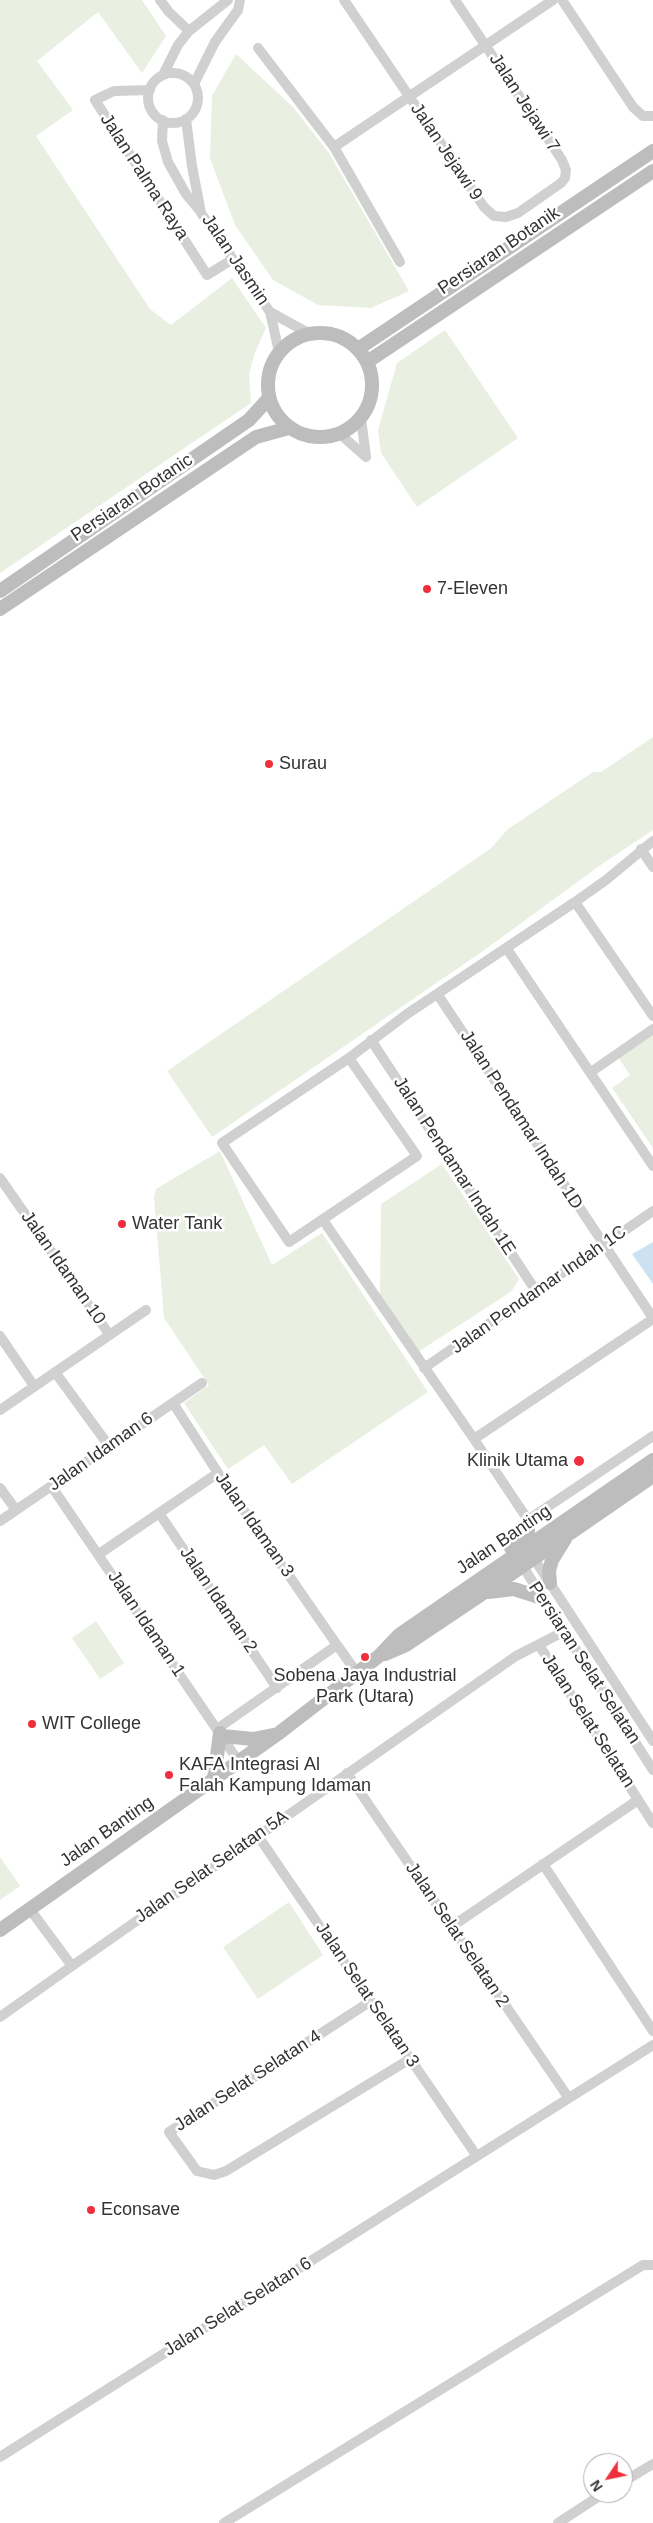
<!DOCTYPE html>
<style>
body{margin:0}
#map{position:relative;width:653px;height:2523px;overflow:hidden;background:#fff;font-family:Arial,sans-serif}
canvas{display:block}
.north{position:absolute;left:583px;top:2453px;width:50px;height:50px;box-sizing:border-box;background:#fff;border:1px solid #adadad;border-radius:50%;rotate:236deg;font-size:14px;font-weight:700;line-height:20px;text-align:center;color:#333}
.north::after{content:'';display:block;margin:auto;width:18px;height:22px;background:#f02f3c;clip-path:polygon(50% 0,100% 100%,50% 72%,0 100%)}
</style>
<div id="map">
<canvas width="653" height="2523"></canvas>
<div class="north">N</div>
</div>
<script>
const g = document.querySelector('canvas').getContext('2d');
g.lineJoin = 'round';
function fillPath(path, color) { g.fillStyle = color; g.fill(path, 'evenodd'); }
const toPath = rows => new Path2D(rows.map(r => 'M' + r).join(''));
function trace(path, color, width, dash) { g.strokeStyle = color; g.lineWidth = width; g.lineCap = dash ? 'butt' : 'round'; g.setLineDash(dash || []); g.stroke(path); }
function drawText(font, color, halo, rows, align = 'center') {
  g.font = font + ' Arial,sans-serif'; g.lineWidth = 5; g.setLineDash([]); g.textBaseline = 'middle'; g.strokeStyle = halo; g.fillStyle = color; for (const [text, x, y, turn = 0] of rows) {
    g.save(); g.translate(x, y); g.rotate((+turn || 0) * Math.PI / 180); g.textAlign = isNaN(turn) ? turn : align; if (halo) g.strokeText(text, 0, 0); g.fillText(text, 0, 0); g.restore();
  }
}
fillPath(toPath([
 [0,0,142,0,166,36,142,73,98,12,37,61,73,110,36,136,150,309,171,325,232,278,266,328,254,355,249,375,251,403,0,573],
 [236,54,292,106,329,153,409,291,371,308,318,305,273,280,235,225,210,158,212,96],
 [445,330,518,438,417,507,381,453,378,430,397,363],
 [653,737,653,830,602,864,483,951,212,1137,167,1071,490,849,508,829,593,772,601,772],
 [653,1033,653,1148,612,1088,630,1075,618,1057],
 [220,1151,272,1265,322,1233,428,1392,292,1484,264,1445,228,1469,184,1403,209,1385,164,1318,154,1197,156,1189],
 [442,1164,519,1279,512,1291,418,1352,380,1295,381,1204],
 [96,1621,124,1663,100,1679,72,1638],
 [0,1857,20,1886,0,1900],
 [289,1902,323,1955,258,1999,223,1947]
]), '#e9f0e1');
fillPath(toPath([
 [653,1242,653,1284,632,1254]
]), '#cde2f0');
trace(toPath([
 [160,0,169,12,189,31],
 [344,0,484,207,494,216,506,217,518,213,561,183,565,178,566,170,562,160,455,0],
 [562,0,633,107,643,116,653,116],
 [258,48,334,147,400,262],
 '148 98a25 25 0 1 1 50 0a25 25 0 1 1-50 0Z',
 [163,75,178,45,189,31,228,0],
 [194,84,215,42,238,10,240,0],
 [150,90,114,91,95,100,207,275,233,259],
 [186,119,192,166,201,213,270,312,279,352],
 [163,120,162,141,168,162,186,194,201,212],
 [334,147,553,0],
 [270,312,310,334],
 [361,419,366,457],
 [340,434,366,457],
 [641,849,653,867],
 [575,902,653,1016],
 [507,949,653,1166],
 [438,995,653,1318],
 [371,1040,536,1291],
 [349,1058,417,1156,289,1242,222,1143,349,1058,407,1014,575,902,606,880,653,841],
 [591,1072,653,1029],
 [0,1178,109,1334],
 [323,1220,474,1439,528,1520,653,1436],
 [0,1336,34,1386],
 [424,1368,653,1211],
 [55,1372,109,1446],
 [173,1403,218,1473,337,1645,217,1729],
 [0,1410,146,1310],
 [474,1439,653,1319],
 [52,1487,239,1762],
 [0,1488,16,1510],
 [159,1513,277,1688],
 [0,1521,202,1383],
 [99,1554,218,1473],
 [531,1554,653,1741],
 [520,1562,653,1770],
 [337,1645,357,1673],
 [539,1645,653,1823],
 [347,1773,568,2097],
 [258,1836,476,2155],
 [543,1864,653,2031],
 [29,1908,72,1966,516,1656,563,1632],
 [451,1927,638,1800],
 [371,2001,169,2132,197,2171,214,2175,226,2171,410,2059],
 [0,2017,72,1966],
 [0,2457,653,2045],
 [623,2482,653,2464],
 [224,2523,643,2265,653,2265],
 [558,2523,604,2493]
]), '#d0d0d0', 10);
trace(toPath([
 '268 385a52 52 0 1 1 104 0a52 52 0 1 1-104 0Z',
 [358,349,653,151],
 [367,362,653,171],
 [0,591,249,420,269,398],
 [0,609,256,437,289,428],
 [511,1548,524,1539,528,1531,528,1520],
 [550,1583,549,1571,552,1560,565,1539],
 [489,1592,514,1589,542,1598],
 [385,1654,406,1645,485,1592,653,1476],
 [222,1736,253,1739,273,1735],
 [214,1779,220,1733],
 [0,1930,279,1733,379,1656,399,1635,653,1460]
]), '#bdbdbd', 14);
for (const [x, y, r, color] of [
 [427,589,5,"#f02f3c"],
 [269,764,5,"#f02f3c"],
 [122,1224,5,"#f02f3c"],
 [579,1461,6,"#f02f3c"],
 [365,1657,5,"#f02f3c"],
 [32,1724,5,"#f02f3c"],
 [169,1775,5,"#f02f3c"],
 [91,2210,5,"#f02f3c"]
]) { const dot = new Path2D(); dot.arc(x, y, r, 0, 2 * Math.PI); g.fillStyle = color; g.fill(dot); trace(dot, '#fff', 2); }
drawText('18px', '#333', '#fff', [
 ["Jalan Jejawi 7",524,103,57],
 ["Jalan Jejawi 9",446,152,56],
 ["Jalan Palma Raya",144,177,57],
 ["Persiaran Botanik",499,251,-34],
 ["Jalan Jasmin",235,260,56],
 ["Persiaran Botanic",132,498,-34],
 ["Jalan Pendamar Indah 1D",521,1120,57],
 ["Jalan Pendamar Indah 1E",454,1166,57],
 ["Jalan Idaman 10",63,1268,55],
 ["Jalan Pendamar Indah 1C",539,1290,-35],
 ["Jalan Idaman 6",101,1452,-35],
 ["Jalan Idaman 3",254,1525,55],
 ["Jalan Banting",504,1540,-34],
 ["Jalan Idaman 2",218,1600,56],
 ["Jalan Idaman 1",146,1624,56],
 ["Persiaran Selat Selatan",584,1663,57],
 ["Jalan Selat Selatan",588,1721,57],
 ["Jalan Banting",107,1832,-35],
 ["Jalan Selat Selatan 5A",212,1867,-35],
 ["Jalan Selat Selatan 2",457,1935,56],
 ["Jalan Selat Selatan 3",367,1995,56],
 ["Jalan Selat Selatan 4",248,2081,-33],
 ["Jalan Selat Selatan 6",238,2307,-32]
]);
drawText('18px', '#333', '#fff', [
 ["7-Eleven",437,589],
 ["Surau",279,764],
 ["Water Tank",132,1224],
 ["Klinik Utama",568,1461,"right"],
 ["Sobena Jaya Industrial",365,1676,"center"],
 ["Park (Utara)",365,1697,"center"],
 ["WIT College",42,1724],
 ["KAFA Integrasi Al",179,1765],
 ["Falah Kampung Idaman",179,1786],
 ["Econsave",101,2210]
], 'left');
</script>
